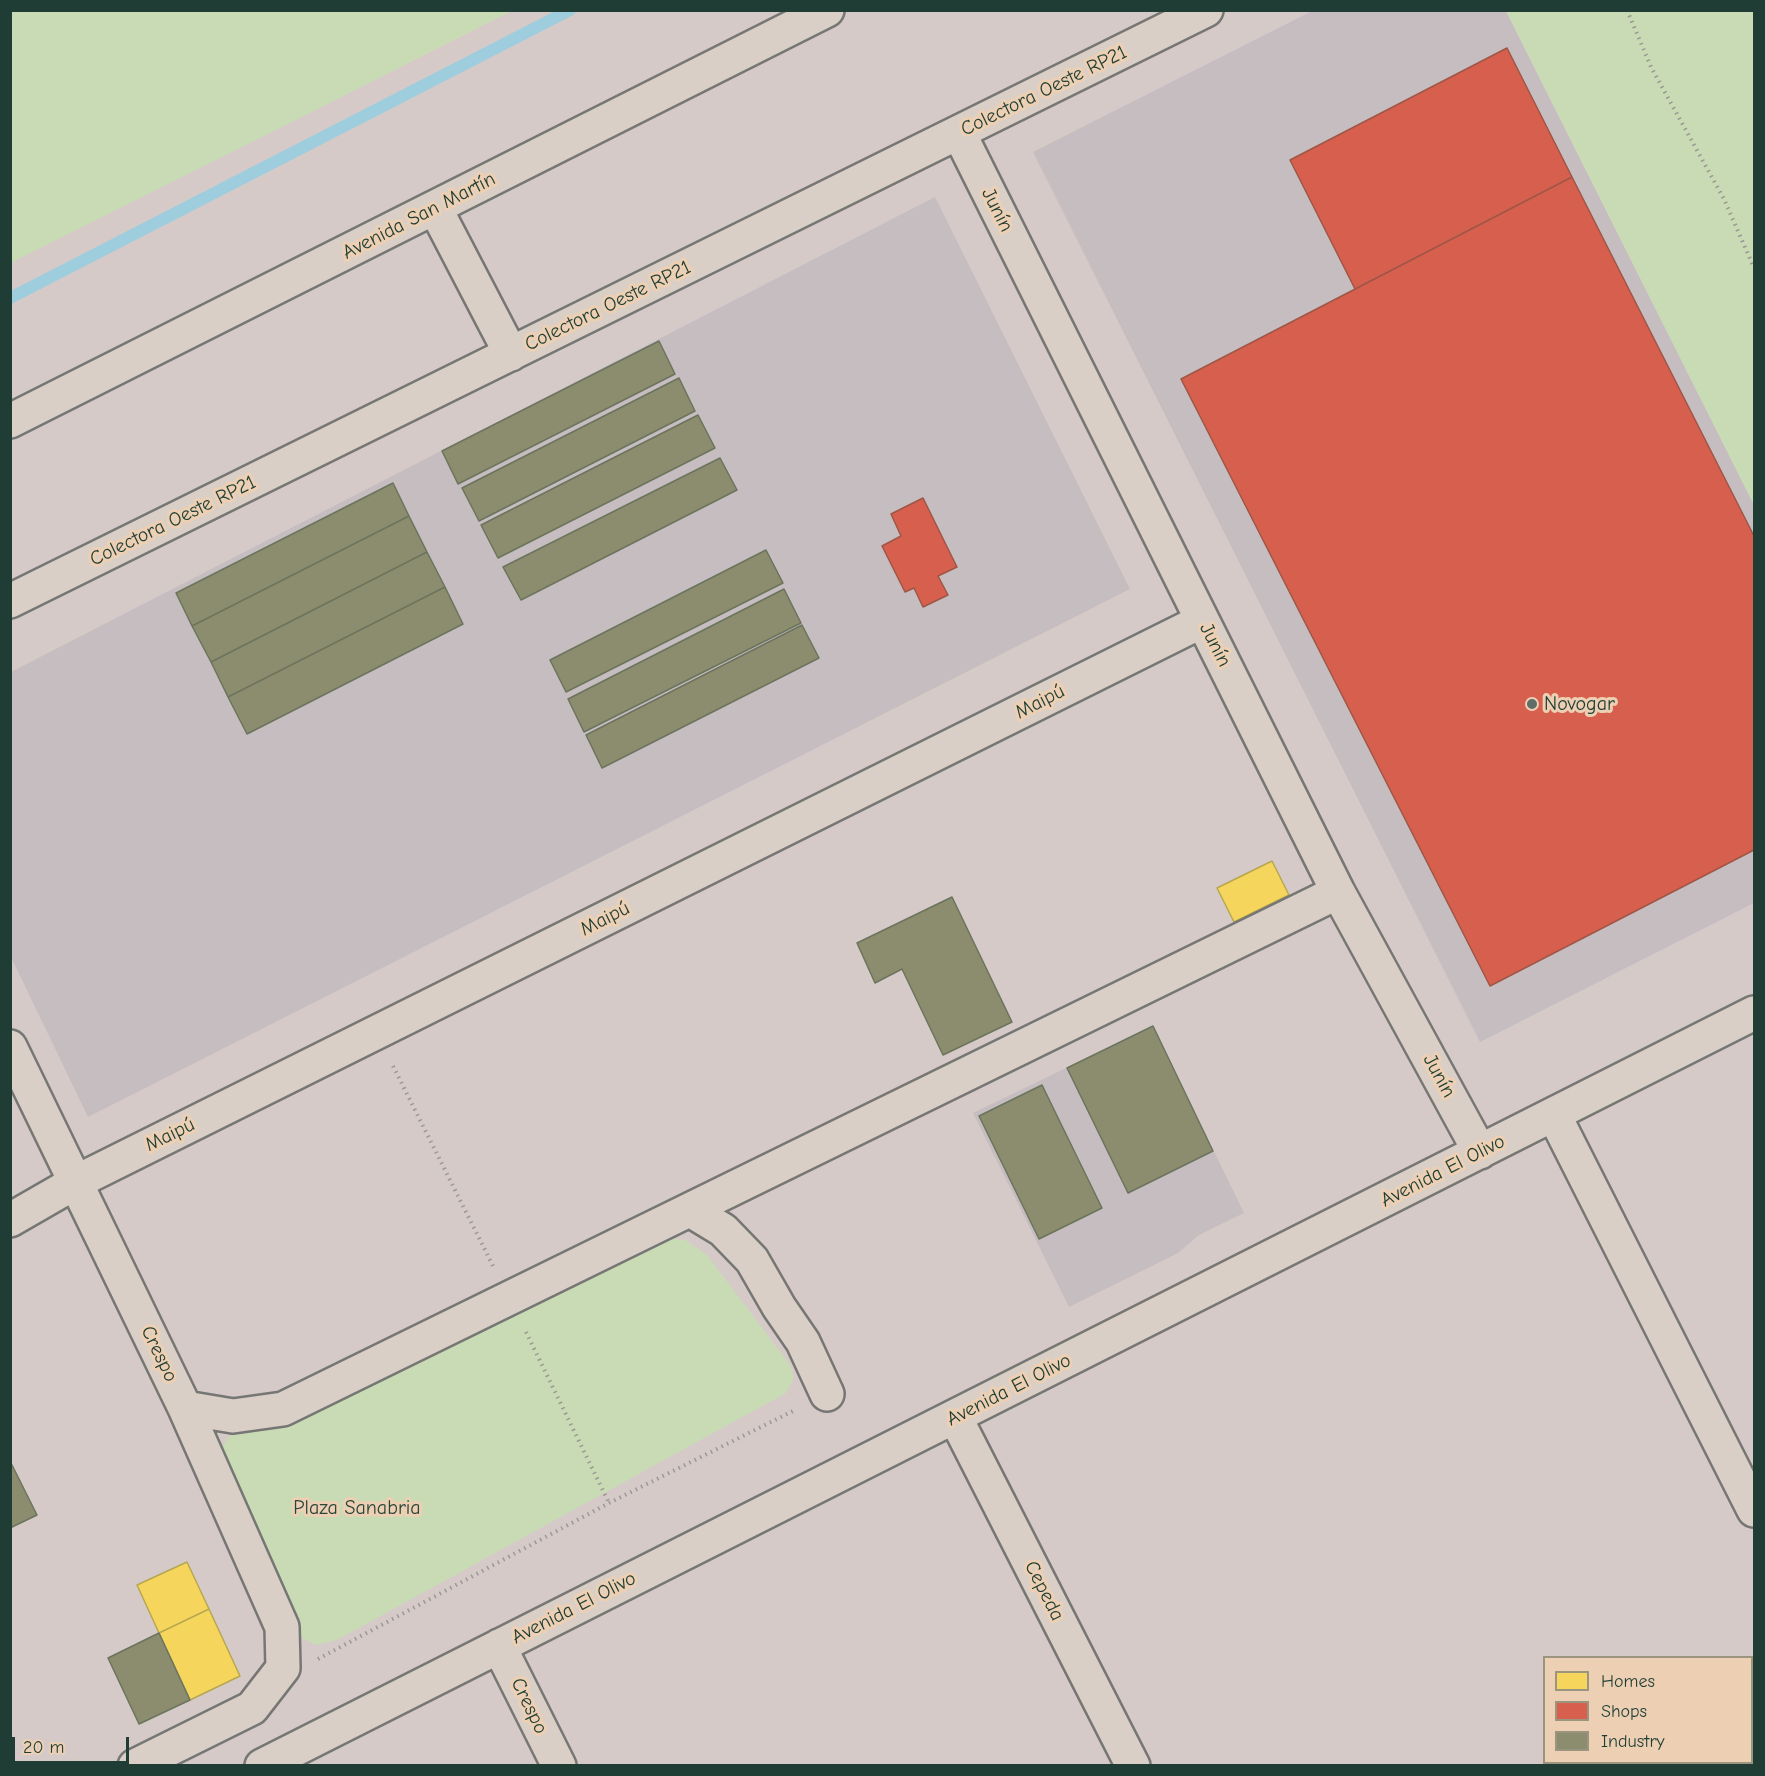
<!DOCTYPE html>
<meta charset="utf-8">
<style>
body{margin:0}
#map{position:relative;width:1765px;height:1776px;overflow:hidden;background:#d5cac8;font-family:"Comic Neue",sans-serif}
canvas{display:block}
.frame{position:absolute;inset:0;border:12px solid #1f3d34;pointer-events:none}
.legend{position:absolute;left:1543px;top:1656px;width:210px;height:108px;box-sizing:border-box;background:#edd0b3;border:2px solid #9b9580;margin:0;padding:8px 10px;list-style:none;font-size:18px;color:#1f3d34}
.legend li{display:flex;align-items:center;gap:12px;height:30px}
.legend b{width:30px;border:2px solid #9b9580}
.scale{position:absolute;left:12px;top:1737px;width:117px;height:27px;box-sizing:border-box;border:3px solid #1f3d34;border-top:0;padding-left:8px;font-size:18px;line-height:21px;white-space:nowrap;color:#1f3d34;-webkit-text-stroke:4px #edd0b3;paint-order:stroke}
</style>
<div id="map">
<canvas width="1765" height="1776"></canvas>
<div class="frame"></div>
<ul class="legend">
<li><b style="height:16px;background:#f6d55c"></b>Homes</li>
<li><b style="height:16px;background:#d6604d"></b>Shops</li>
<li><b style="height:16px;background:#8c8c6e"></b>Industry</li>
</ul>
<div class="scale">20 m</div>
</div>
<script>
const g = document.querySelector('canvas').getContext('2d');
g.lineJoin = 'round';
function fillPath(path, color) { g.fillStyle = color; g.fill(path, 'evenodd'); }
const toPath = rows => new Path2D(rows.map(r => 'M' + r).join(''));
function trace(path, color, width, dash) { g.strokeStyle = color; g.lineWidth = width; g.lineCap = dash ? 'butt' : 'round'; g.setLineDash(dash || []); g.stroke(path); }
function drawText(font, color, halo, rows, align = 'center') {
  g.font = font + ' "Comic Neue",sans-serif'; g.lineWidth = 6; g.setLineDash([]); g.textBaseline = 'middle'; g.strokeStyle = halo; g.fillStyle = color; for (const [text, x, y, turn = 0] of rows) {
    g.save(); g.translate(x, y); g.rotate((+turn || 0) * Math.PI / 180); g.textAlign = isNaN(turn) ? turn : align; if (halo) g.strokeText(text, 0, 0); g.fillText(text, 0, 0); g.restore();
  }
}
fillPath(toPath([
 [1312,11,1506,11,1754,505,1754,903,1480,1042,1033,152],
 [935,197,1130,589,88,1117,11,957,11,672],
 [1153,1026,1244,1213,1199,1235,1178,1253,1069,1307,973,1113]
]), '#c6bdc1');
fillPath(toPath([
 [11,10,512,10,512,11,11,263],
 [1506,11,1754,11,1754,505,1531,61],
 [665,1238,685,1240,707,1255,790,1365,794,1378,786,1393,337,1640,316,1645,300,1637,223,1467,222,1448,228,1437,248,1431,282,1427,391,1375]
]), '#c9dbb5');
const homes = toPath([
 [1272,861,1289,895,1234,922,1217,888,1272,861],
 [187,1562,209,1609,159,1633,137,1585,187,1562],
 [209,1609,240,1676,190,1700,159,1633,209,1609]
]);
fillPath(homes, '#f6d55c');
trace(homes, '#b6a750', 1.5);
const shops = toPath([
 [1507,48,1572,177,1355,289,1290,160,1507,48],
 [1572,177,1754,536,1754,850,1490,986,1181,379,1572,177],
 [923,498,957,567,938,576,948,595,923,607,914,588,905,592,882,546,901,536,891,514,923,498]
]);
fillPath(shops, '#d6604d');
trace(shops, '#9f5646', 1.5);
const industry = toPath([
 [659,341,675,374,458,484,442,451,659,341],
 [679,378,695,411,479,521,462,488,679,378],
 [698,415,715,448,498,558,481,525,698,415],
 [720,458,737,490,521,600,503,567,720,458],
 [393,483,409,516,192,626,176,593,393,483],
 [409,516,427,552,211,662,192,626,409,516],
 [766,550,783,583,566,692,550,660,766,550],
 [427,552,445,587,228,697,211,662,427,552],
 [445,587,463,624,247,734,228,697,445,587],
 [784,589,801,623,584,732,568,699,784,589],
 [802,625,819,658,602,768,586,735,802,625],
 [952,897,1012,1022,943,1055,902,969,875,983,857,943,952,897],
 [1153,1026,1213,1151,1128,1193,1067,1068,1153,1026],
 [1042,1085,1102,1208,1039,1239,979,1116,1042,1085],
 [10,1461,37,1515,10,1528,10,1461],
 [159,1633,190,1700,139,1724,108,1658,159,1633]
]);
fillPath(industry, '#8c8c6e');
trace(industry, '#6b745d', 1.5);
trace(toPath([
 [10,298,570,10]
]), '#9ecdde', 12);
const minor = toPath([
 [959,133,1338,892,1480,1152],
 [435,208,511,354],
 [10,601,1206,10],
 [10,1047,185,1408,282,1627,283,1668,252,1708,135,1766],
 [1554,1115,1754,1510],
 [690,1210,723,1230,752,1260,779,1307,803,1342,827,1394],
 [10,1220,76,1182,1202,621],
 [185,1408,233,1416,283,1409,1338,892],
 [955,1417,1133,1766],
 [499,1646,559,1766],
 [262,1766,1754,1013]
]);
const major = toPath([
 [10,421,827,10]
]);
trace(minor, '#767774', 38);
trace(major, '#767774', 38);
trace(toPath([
 [1627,10,1651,67,1724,199,1754,268],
 [393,1066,493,1266],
 [526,1332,609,1503],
 [318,1659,609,1503,795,1410]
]), '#9c9992', 4, [1.5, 4.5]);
trace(minor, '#d9cfc6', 33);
trace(major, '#d9cfc6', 33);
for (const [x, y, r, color] of [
 [1532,704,6,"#5f6e68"]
]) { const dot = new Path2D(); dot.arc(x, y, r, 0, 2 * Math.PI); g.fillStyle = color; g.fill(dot); trace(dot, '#edd0b3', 2); }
drawText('20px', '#1f3d34', '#edd0b3', [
 ["Colectora Oeste RP21",1044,91,-26],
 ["Junín",997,210,63],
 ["Avenida San Martín",419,216,-27],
 ["Colectora Oeste RP21",608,306,-26],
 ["Colectora Oeste RP21",173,521,-26],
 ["Junín",1215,645,63],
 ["Maipú",1040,702,-27],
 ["Maipú",605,919,-27],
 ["Junín",1439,1076,61],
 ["Maipú",170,1135,-26],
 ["Avenida El Olivo",1443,1171,-27],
 ["Crespo",159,1354,64],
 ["Avenida El Olivo",1009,1390,-27],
 ["Cepeda",1044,1591,63],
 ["Avenida El Olivo",574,1608,-27],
 ["Crespo",529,1706,64]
]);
drawText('20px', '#1f3d34', '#edd0b3', [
 ["Novogar",1544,704]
], 'left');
drawText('20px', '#27463a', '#edd0b3', [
 ["Plaza Sanabria",357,1508]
]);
</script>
